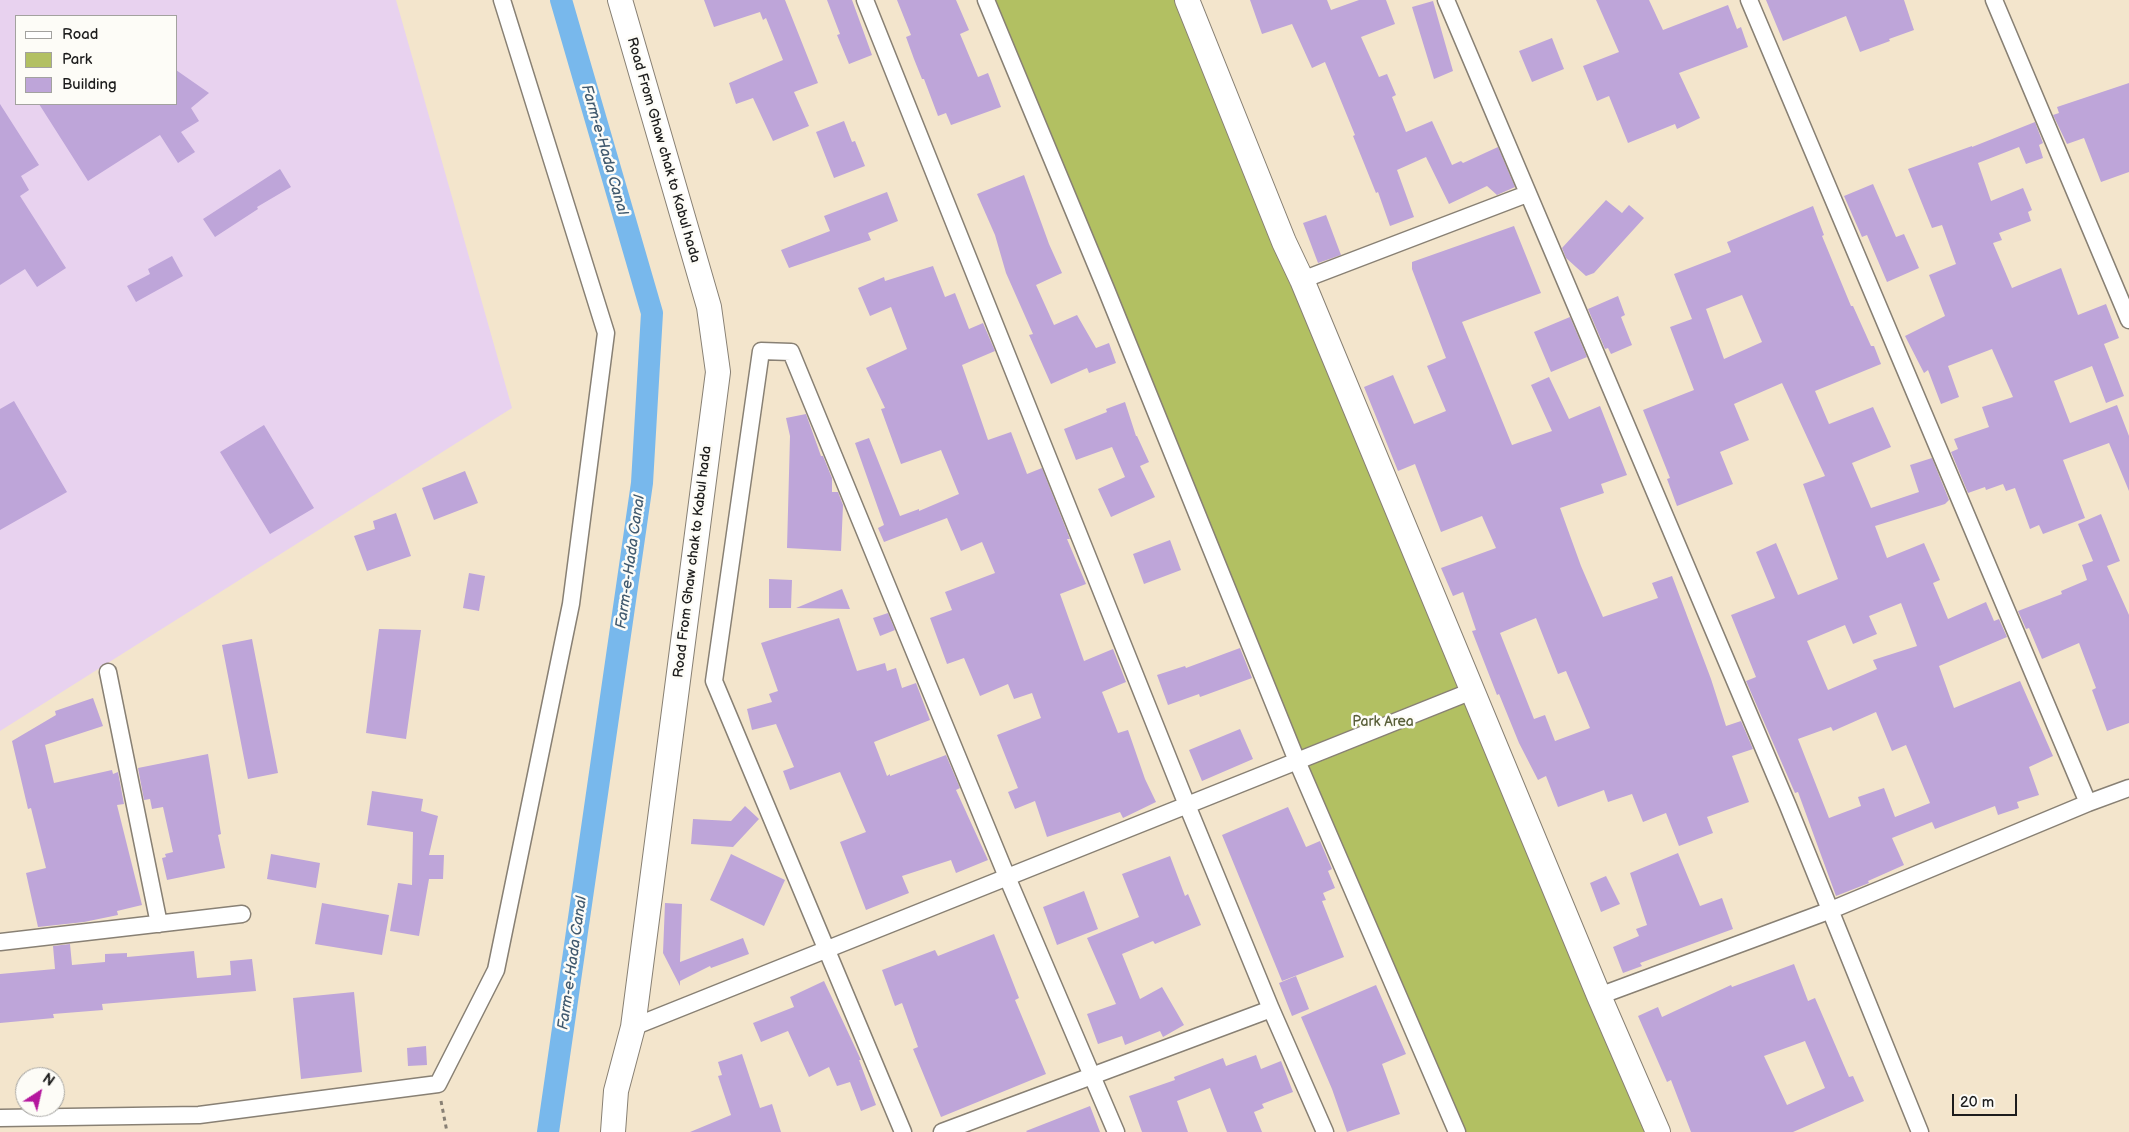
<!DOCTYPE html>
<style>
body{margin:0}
#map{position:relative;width:2129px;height:1132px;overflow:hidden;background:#f3e5cc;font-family:"Balsamiq Sans",sans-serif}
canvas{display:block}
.legend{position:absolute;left:15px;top:15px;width:162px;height:90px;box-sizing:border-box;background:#fdfcf7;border:1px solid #a3a29f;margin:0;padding:6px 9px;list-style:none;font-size:15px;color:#1c1c1c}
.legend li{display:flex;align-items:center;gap:10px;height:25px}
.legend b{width:25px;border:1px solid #a3a29f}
.north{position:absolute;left:15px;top:1067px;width:50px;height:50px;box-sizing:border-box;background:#fdfcf7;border:1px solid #a3a29f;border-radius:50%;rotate:35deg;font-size:14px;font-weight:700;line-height:20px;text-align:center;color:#1c1c1c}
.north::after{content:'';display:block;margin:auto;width:18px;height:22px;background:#b5179e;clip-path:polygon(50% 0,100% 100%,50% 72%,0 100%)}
.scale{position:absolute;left:1952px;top:1094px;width:65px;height:22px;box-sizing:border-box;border:2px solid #1c1c1c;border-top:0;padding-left:6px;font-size:15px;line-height:18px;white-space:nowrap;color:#1c1c1c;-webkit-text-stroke:4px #fdfcf7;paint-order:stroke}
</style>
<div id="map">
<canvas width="2129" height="1132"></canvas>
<ul class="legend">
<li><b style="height:6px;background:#fff"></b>Road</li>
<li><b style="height:14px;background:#b2c062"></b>Park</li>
<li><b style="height:14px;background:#bea5d9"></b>Building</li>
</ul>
<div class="north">N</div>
<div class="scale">20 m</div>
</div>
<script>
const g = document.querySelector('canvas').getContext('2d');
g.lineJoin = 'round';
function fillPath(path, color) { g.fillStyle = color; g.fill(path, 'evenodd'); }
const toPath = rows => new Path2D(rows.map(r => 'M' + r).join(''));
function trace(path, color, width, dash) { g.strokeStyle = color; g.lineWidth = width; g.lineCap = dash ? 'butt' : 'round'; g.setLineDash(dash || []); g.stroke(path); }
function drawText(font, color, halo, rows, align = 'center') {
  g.font = font + ' "Balsamiq Sans",sans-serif'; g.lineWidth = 5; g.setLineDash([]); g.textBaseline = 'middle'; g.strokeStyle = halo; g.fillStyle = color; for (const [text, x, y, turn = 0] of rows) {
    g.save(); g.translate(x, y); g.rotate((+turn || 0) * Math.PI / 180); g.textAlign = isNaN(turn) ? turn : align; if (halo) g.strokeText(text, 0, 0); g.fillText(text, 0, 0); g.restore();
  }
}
fillPath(toPath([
 [0,0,396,0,512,408,0,731],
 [16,16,176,16,176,104,16,104]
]), '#e8d2ef');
fillPath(toPath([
 [986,0,1187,0,1658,1132,1457,1132]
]), '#b2c062');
trace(toPath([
 [548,1132,642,483,652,313,561,0]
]), '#78b8ec', 22);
fillPath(toPath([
 [704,0,785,0,818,83,794,92,809,126,773,141,753,98,736,104,729,83,783,60,766,18,763,20,760,12,714,27],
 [827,0,852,0,872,55,849,64,837,35,840,34],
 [897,0,956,0,969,30,960,34,978,77,988,73,1001,107,951,125,946,113,938,116,924,79,922,79,914,59,906,37,911,35],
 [1250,0,1327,0,1331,10,1359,0,1386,0,1395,24,1361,37,1379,77,1387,74,1396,95,1392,97,1406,132,1432,121,1452,165,1461,161,1463,163,1498,147,1515,187,1497,195,1487,186,1449,204,1426,157,1397,170,1414,217,1390,226,1378,192,1376,193,1353,136,1355,135,1325,62,1312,68,1292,24,1262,34],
 [1596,0,1649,0,1663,30,1728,5,1737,29,1741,27,1748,47,1679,73,1700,118,1677,129,1675,124,1628,143,1609,96,1597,101,1583,66,1619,52],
 [1766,0,1904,0,1914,30,1889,39,1890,41,1860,52,1846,16,1783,41],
 [1433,1,1453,71,1434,79,1412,7],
 [1552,38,1564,69,1532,82,1519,51],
 [176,70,209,93,191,108,199,121,181,132,195,152,178,163,160,135,88,181,39,104,176,104],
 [2129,83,2129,172,2101,182,2084,138,2067,144,2053,115,2059,113,2057,107],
 [0,104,39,165,21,176,29,190,20,196,66,268,37,287,25,269,0,285],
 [844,121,852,142,855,141,865,166,834,178,816,132],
 [2035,122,2043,143,2039,145,2043,158,2026,164,2019,147,1978,163,1991,201,2023,188,2032,210,2028,212,2031,221,1999,233,2002,240,1993,243,2012,288,2061,268,2078,315,2106,304,2119,338,2104,344,2124,396,2106,403,2092,366,2054,381,2070,423,2117,405,2129,436,2129,491,2109,443,2063,460,2085,518,2043,534,2039,525,2030,529,2015,488,2006,491,2003,484,1986,490,1985,487,1968,493,1951,452,1958,449,1954,439,1989,427,1982,407,2013,397,1992,349,1948,366,1959,397,1941,404,1928,370,1924,373,1905,336,1945,316,1929,275,1956,264,1942,225,1932,228,1908,169,1972,146,1972,147],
 [280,169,291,187,257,207,258,209,215,237,203,219],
 [1024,175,1049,244,1062,273,1036,285,1054,325,1077,315,1096,348,1109,343,1116,363,1089,373,1087,368,1051,384,1029,335,1033,334,1006,273,995,235,977,194],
 [1873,184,1896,237,1904,234,1919,268,1887,282,1867,235,1862,237,1844,196],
 [887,192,898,221,868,233,871,240,789,268,781,250,830,231,824,216],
 [1606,200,1622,213,1629,205,1644,218,1594,273,1586,276,1566,258,1562,248],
 [1813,206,1824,235,1822,236,1851,306,1853,306,1871,346,1874,346,1881,364,1815,391,1829,424,1873,407,1891,447,1852,463,1871,508,1919,492,1910,465,1932,458,1949,500,1945,504,1875,526,1887,558,1924,543,1940,580,1933,583,1948,619,1986,602,1994,621,1999,619,2007,637,1939,666,1954,708,2020,681,2053,756,2029,767,2039,795,2017,802,2019,808,1998,815,1995,806,1935,829,1932,822,1892,838,1904,865,1868,881,1869,883,1836,896,1798,792,1795,793,1746,681,1756,677,1731,615,1775,598,1756,552,1776,543,1798,595,1838,579,1803,484,1825,476,1782,383,1734,404,1749,440,1720,452,1733,484,1677,506,1667,479,1670,478,1643,410,1694,390,1670,327,1692,319,1674,274,1731,252,1727,242],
 [1742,295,1762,342,1724,359,1706,309],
 [1901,603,1917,646,1873,660,1877,669,1828,690,1807,641,1845,625,1853,644,1877,634,1869,616],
 [1876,712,1892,751,1906,745,1930,803,1895,817,1884,788,1858,797,1861,806,1829,818,1798,739,1831,727,1833,731],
 [1326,215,1341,255,1318,263,1303,223],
 [1514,226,1541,293,1462,322,1512,445,1552,431,1531,385,1549,377,1569,419,1600,406,1627,475,1601,484,1604,493,1560,508,1581,566,1603,617,1658,598,1652,583,1672,576,1711,679,1726,726,1741,721,1753,749,1732,756,1749,802,1707,817,1713,833,1679,846,1666,813,1643,822,1632,794,1608,802,1604,790,1558,807,1546,776,1538,780,1519,743,1499,694,1497,695,1472,631,1476,630,1463,592,1453,596,1441,568,1496,548,1482,516,1441,532,1415,464,1398,471,1364,387,1393,375,1414,424,1446,411,1427,366,1446,358,1412,269,1412,262],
 [1536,618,1558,674,1566,671,1590,728,1555,741,1545,715,1534,719,1500,633],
 [172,256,183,276,136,302,127,286,150,274,148,269],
 [933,266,945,297,955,293,969,329,983,323,995,351,962,365,988,440,1011,432,1027,474,1042,468,1070,539,1067,539,1086,584,1060,594,1084,661,1113,649,1126,682,1102,692,1118,733,1128,730,1145,779,1156,802,1123,818,1120,812,1047,837,1035,801,1015,809,1008,792,1018,788,997,735,1041,718,1032,693,1014,699,1008,684,980,696,964,658,947,664,930,618,952,610,945,592,995,573,982,542,961,551,947,518,884,542,878,528,884,525,855,443,869,438,900,516,919,509,919,511,959,494,941,450,901,464,881,409,885,408,866,368,907,349,891,307,870,316,858,288,884,277,885,281],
 [1618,296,1625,315,1621,317,1632,345,1611,354,1608,348,1605,349,1588,309],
 [1570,317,1587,357,1551,372,1534,332],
 [14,401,67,492,0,530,0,409],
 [1125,402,1136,436,1137,436,1149,462,1140,466,1155,497,1111,517,1098,489,1125,477,1112,447,1076,460,1064,429,1107,412,1106,409],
 [806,414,821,456,823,456,832,478,832,492,838,492,843,505,841,551,787,548,790,436,786,418],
 [264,425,314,508,270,534,220,452],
 [465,471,478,503,434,520,422,488],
 [396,513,411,556,367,571,354,536,375,529,373,521],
 [2101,514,2120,561,2107,566,2129,615,2129,723,2107,731,2092,690,2096,688,2079,643,2042,659,2029,628,2026,629,2018,611,2062,594,2061,591,2087,580,2082,565,2093,561,2078,524],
 [1170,540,1181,570,1144,584,1133,554],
 [469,573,485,576,479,611,463,608],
 [769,579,792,580,791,608,769,608],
 [842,589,850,609,796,608],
 [888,613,895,630,880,636,873,618],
 [839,618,857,671,885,663,887,671,896,668,902,688,916,683,930,720,874,742,887,776,890,774,890,776,946,755,960,788,956,790,988,860,956,873,951,860,902,876,909,893,866,910,840,842,866,832,840,772,790,790,783,771,794,767,776,724,752,730,747,709,772,702,769,694,778,691,761,643],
 [379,629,421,630,406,739,366,733],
 [252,639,278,773,248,779,222,645],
 [1240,648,1252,678,1200,697,1199,694,1168,705,1157,675,1185,666,1186,668],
 [93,698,103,726,45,745,54,783,112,770,113,774,118,772,124,804,117,805,142,905,117,911,118,915,84,922,38,927,26,873,46,868,31,808,28,809,12,741,56,715,55,711],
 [1240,729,1253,759,1202,781,1189,750],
 [208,754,221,834,218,835,225,868,167,880,162,858,166,857,165,854,173,852,163,807,152,809,150,799,144,800,138,768],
 [372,791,423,799,421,811,438,816,429,855,444,855,443,879,429,879,419,936,390,931,398,883,412,885,413,832,367,825],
 [745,806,759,819,733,847,691,844,693,819,731,821],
 [1288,807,1306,847,1320,841,1332,869,1328,871,1335,888,1323,893,1326,900,1322,901,1344,957,1282,981,1222,835],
 [1678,853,1700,906,1722,898,1733,929,1640,963,1642,966,1623,973,1613,947,1639,936,1636,929,1647,925,1630,873],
 [271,854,320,863,316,888,267,879],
 [731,854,785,880,764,926,710,900],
 [1170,856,1185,896,1188,894,1201,925,1155,944,1153,941,1122,954,1140,999,1162,987,1184,1025,1163,1037,1160,1031,1125,1045,1122,1036,1098,1044,1087,1014,1116,1004,1087,938,1139,917,1122,874],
 [1606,876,1620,904,1601,912,1590,883],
 [1084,891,1098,929,1057,945,1043,907],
 [322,903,389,915,382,955,315,944],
 [665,903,682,904,680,962,743,938,749,954,711,968,710,966,680,981,680,986,663,953],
 [994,934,1019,998,1015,1000,1046,1074,941,1117,913,1049,918,1047,902,1003,895,1006,882,970,935,950,938,956],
 [70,944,72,965,105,962,105,954,127,953,127,957,194,951,197,978,231,975,230,961,252,959,256,991,102,1004,103,1010,53,1014,54,1018,0,1023,0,974,55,969,53,946],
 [1794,964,1808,1001,1815,998,1849,1077,1853,1076,1864,1101,1793,1132,1691,1132,1671,1080,1667,1082,1638,1016,1658,1007,1662,1017,1731,985,1732,987],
 [1805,1041,1825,1088,1787,1105,1764,1056],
 [1296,976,1309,1009,1292,1016,1279,983],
 [824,981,861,1060,859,1060,876,1105,861,1111,850,1082,837,1086,829,1067,809,1077,788,1031,761,1042,753,1023,794,1007,790,997],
 [1376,985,1406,1054,1382,1064,1400,1114,1347,1132,1332,1089,1301,1017],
 [354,992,362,1072,301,1079,293,998],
 [426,1046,427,1065,408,1066,407,1048],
 [742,1054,760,1108,772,1104,781,1132,690,1132,731,1115,718,1076,722,1075,718,1062],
 [1256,1055,1261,1069,1281,1061,1293,1092,1262,1104,1264,1108,1254,1112,1262,1132,1227,1132,1210,1088,1177,1101,1188,1132,1142,1132,1129,1096,1175,1080,1174,1077,1223,1058,1226,1066],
 [1090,1106,1100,1132,1027,1132,1026,1131]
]), '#bea5d9');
const street = toPath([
 [865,0,1187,805,1271,1009,1325,1132],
 [986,0,1106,289,1297,761,1457,1132],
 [1446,0,1788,806,1920,1132],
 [1749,0,2088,803],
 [1994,0,2129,320],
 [1302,280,1527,194],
 [108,672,159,924],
 [0,942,242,914],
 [1599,996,1831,910,2088,803,2129,788],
 [633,1027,1472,691],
 [0,1118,199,1115,438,1084,496,970,571,604,606,333,502,0],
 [903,1132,714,681,761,351,791,352,1007,877,1116,1132],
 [942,1132,1271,1009]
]);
const secondary = toPath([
 [1187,0,1284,242,1302,280,1599,996,1658,1132],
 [613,1132,616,1091,633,1027,718,372,709,307,620,0]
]);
trace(street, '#888074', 19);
trace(secondary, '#888074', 26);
trace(toPath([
 [441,1101,447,1132]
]), '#888074', 3, [4, 4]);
trace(street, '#fff', 16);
trace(secondary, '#fff', 24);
drawText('14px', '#1c1c1c', '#fdfcf7', [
 ["Road From Ghaw chak to Kabul hada",663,150,74],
 ["Road From Ghaw chak to Kabul hada",693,562,-83]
]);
drawText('14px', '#585e38', '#fdfcf7', [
 ["Park Area",1383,722]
]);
drawText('italic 15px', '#415a6f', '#fdfcf7', [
 ["Farm-e-Hada Canal",604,150,74],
 ["Farm-e-Hada Canal",631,562,-82],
 ["Farm-e-Hada Canal",573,963,-82]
]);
</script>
